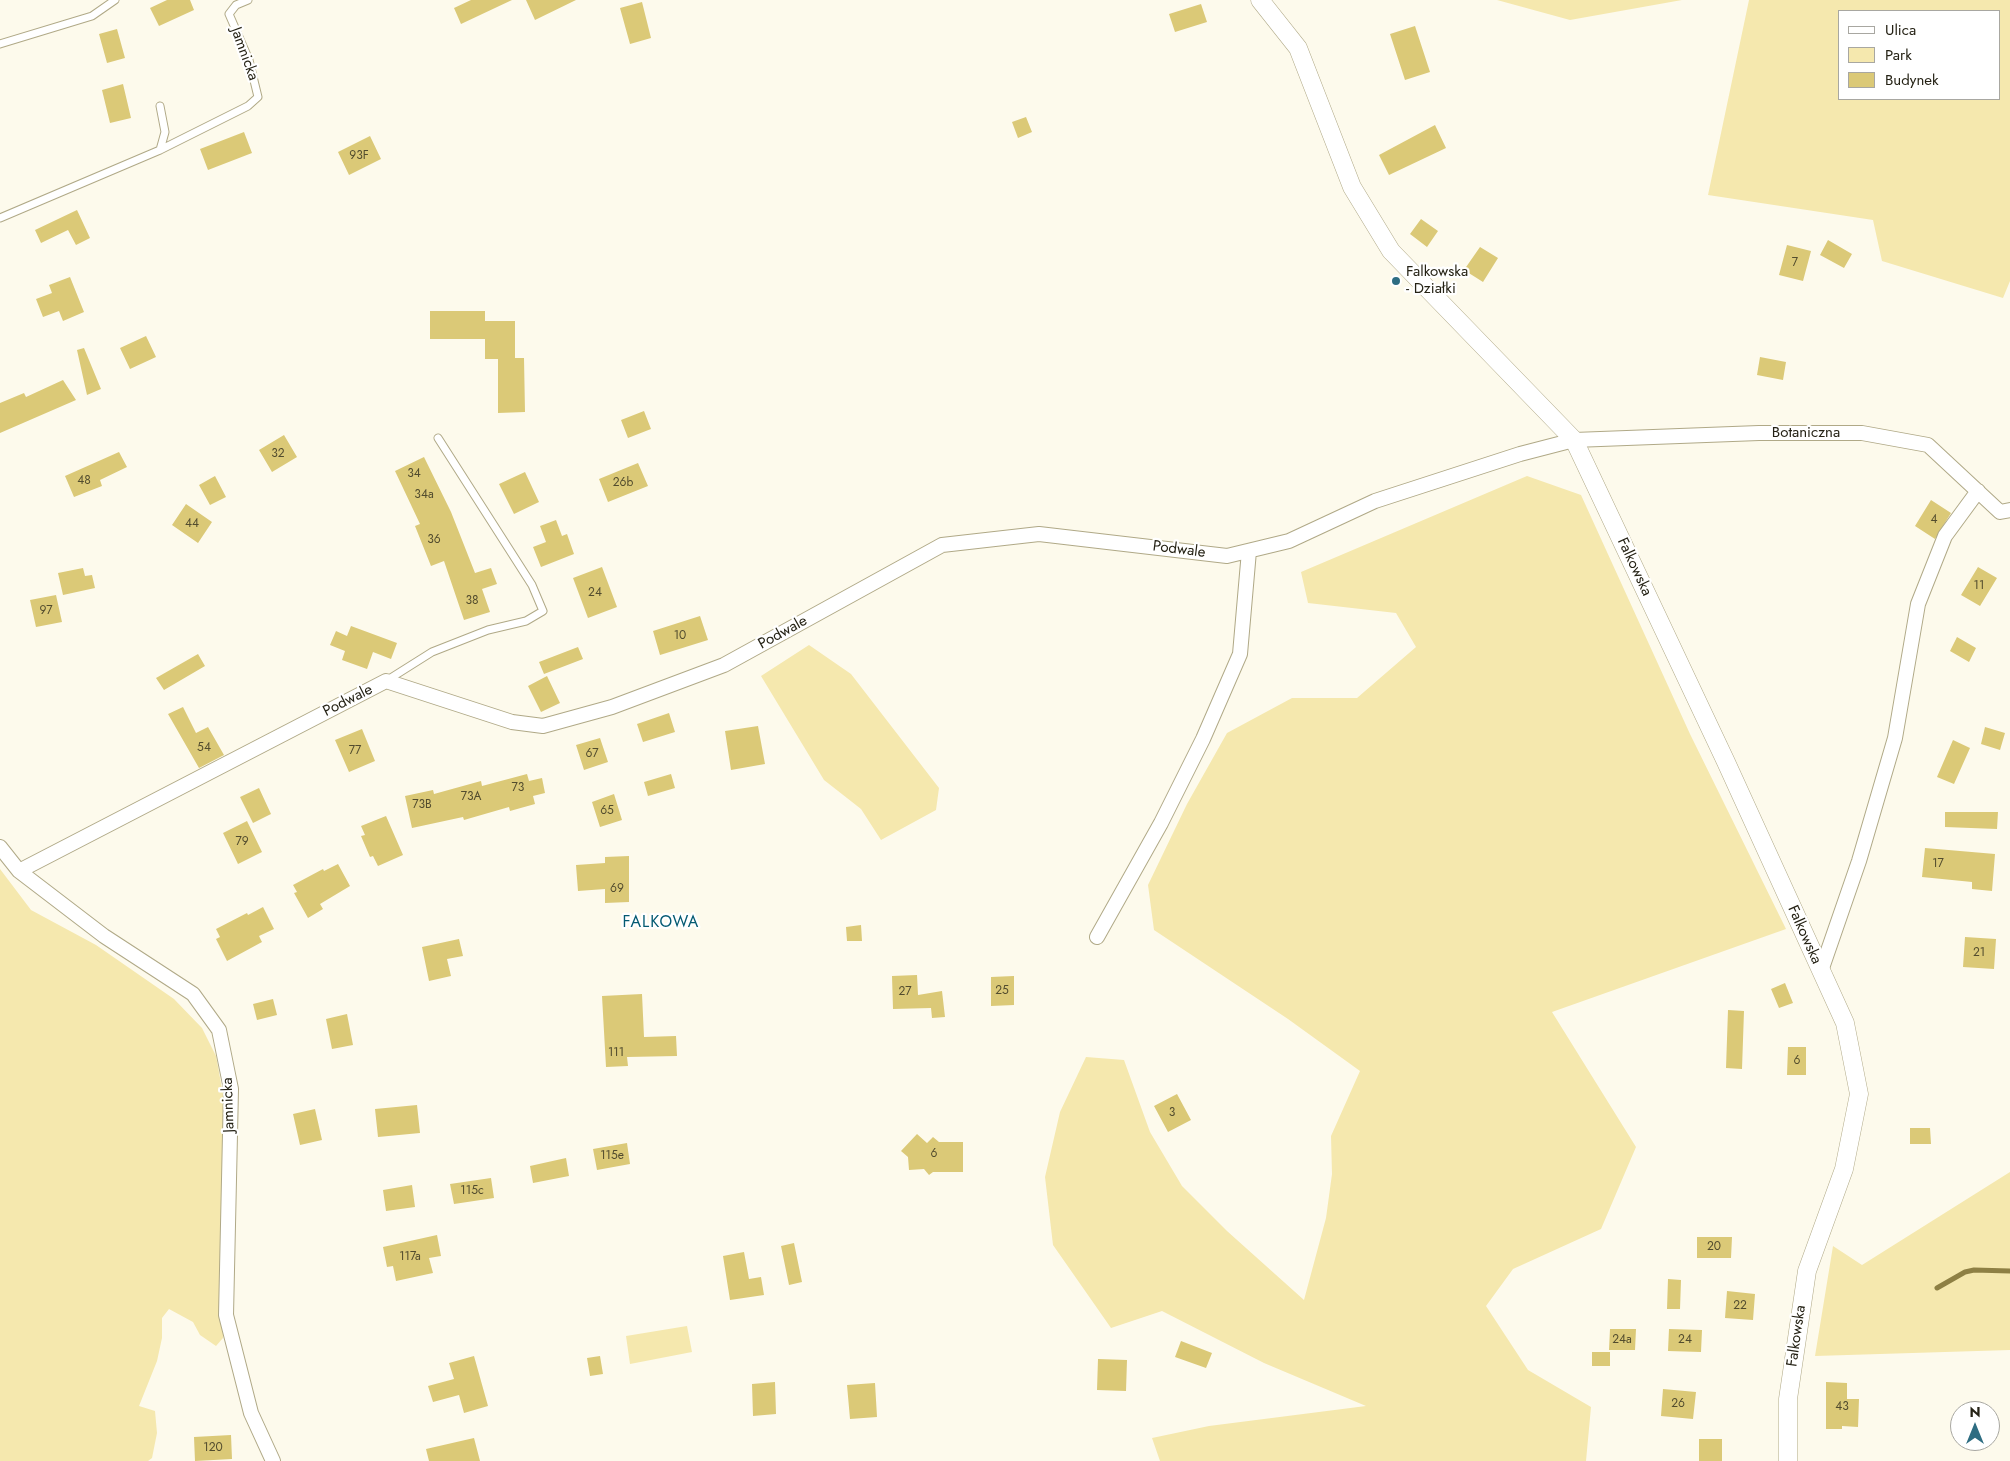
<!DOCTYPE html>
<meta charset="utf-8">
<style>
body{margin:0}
#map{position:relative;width:2010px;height:1461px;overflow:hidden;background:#fdfaec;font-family:Jost,sans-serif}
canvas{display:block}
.legend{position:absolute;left:1838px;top:10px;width:162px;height:90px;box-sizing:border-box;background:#fff;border:1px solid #a8a7a1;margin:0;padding:6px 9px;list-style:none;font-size:15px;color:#252215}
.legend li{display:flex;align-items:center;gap:10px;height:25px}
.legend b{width:25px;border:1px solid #a8a7a1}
.north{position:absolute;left:1950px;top:1401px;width:50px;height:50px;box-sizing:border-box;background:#fff;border:1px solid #a8a7a1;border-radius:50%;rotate:0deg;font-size:14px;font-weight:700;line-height:20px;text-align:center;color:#252215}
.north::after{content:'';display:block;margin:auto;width:18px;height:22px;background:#2e6d82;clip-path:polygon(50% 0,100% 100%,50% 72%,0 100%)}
</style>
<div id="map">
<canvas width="2010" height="1461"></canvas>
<ul class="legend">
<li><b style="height:6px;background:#fff"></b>Ulica</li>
<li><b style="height:14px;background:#f5e8ae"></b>Park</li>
<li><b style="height:14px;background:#dbc977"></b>Budynek</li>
</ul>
<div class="north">N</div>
</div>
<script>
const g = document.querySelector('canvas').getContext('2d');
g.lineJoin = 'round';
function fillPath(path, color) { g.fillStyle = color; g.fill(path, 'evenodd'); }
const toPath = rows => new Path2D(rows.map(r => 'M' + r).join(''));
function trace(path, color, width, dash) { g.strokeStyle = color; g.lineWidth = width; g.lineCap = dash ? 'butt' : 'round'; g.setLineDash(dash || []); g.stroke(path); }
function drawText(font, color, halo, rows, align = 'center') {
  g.font = font + ' Jost,sans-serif'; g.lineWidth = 4.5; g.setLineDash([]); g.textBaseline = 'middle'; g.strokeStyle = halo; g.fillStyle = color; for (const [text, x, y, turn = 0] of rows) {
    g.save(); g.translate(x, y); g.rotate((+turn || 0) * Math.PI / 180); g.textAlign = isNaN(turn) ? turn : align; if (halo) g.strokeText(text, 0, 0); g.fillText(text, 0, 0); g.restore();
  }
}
fillPath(toPath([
 [1497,0,1682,0,1570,20],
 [1749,0,2010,0,2010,281,2003,298,1882,261,1873,220,1708,195],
 [1839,11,1999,11,1999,99,1839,99],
 [1527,476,1581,495,1690,734,1786,929,1552,1012,1636,1147,1601,1229,1513,1269,1486,1306,1528,1370,1591,1407,1586,1461,1160,1461,1152,1438,1209,1426,1366,1406,1264,1363,1162,1311,1111,1328,1053,1245,1045,1177,1060,1112,1086,1057,1124,1060,1150,1132,1182,1186,1227,1231,1304,1300,1326,1218,1332,1174,1331,1136,1360,1071,1288,1019,1154,930,1148,885,1187,804,1227,733,1292,698,1357,698,1416,647,1396,613,1308,603,1301,572],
 [809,645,851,674,939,788,936,810,881,840,861,809,824,780,761,676],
 [0,869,31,910,96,945,174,999,202,1028,216,1056,225,1105,221,1249,223,1338,216,1346,200,1335,193,1322,169,1309,162,1318,162,1338,157,1361,139,1406,155,1411,157,1433,152,1458,148,1461,0,1461],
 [2010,1172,2010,1350,1815,1356,1833,1246,1862,1265],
 [687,1326,692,1352,630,1364,626,1336]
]), '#f5e8ae');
trace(toPath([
 [1937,1288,1965,1272,1974,1270,2010,1271]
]), '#8e8044', 5);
fillPath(toPath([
 [167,0,190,0,194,10,159,26,150,8],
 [471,0,512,0,461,24,454,8],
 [526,0,576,0,535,20],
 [642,2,651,38,630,44,620,8],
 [1201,4,1207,22,1175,32,1169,14],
 [1415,26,1430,72,1405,80,1390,34],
 [117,29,125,58,107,63,99,34],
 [123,84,131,118,110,123,102,90],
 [1026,117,1032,132,1018,138,1012,122],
 [1435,125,1446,148,1389,175,1379,155],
 [244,132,252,153,208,170,200,149],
 [370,136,381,159,349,175,338,152],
 [77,210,90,238,76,245,68,230,41,243,35,230],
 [1421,219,1438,231,1427,247,1410,234],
 [1828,240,1852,254,1844,268,1820,255],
 [1787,245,1811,251,1803,281,1779,275],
 [1480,247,1498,258,1483,282,1464,270],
 [70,277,84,312,63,321,59,311,43,317,36,299,52,293,49,285],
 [430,311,485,311,485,321,515,321,515,358,524,358,525,412,498,413,498,359,485,359,485,339,430,339],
 [146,336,156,357,130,369,120,348],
 [84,348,101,389,87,395,77,350],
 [1760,357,1786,362,1783,380,1757,375],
 [63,380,76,400,0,433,0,403,24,393,26,397],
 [644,411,651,429,628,438,621,420],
 [284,435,297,457,272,472,259,450],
 [119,452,127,467,100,480,102,486,74,497,65,476],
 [424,457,451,512,475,573,491,568,497,584,482,589,490,612,464,620,444,561,431,566,415,526,420,524,395,471],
 [638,463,648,486,608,502,599,479],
 [525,472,539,502,514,514,499,484],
 [215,476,226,497,210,505,199,485],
 [1931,500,1951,513,1935,539,1915,526],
 [186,504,212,522,198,543,172,525],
 [556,520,562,536,567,534,574,554,541,567,533,547,546,542,540,526],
 [602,567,617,607,588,618,573,578],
 [1978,567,1997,578,1980,606,1961,595],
 [83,568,85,576,92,575,95,588,63,595,58,573],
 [56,595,62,622,36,627,30,600],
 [700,616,708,640,660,655,653,631],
 [351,626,397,643,391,659,373,652,367,669,342,660,345,651,330,645,336,631,347,636],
 [1957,637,1976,648,1969,662,1950,651],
 [578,647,583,659,544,674,539,662],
 [198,654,205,666,164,690,156,678],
 [547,676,560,703,541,712,528,686],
 [183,707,196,733,208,727,224,755,199,768,168,714],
 [669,713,675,732,643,742,637,724],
 [758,726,765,764,731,770,725,731],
 [1985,727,2005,733,2000,750,1981,744],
 [362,729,375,761,349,772,335,740],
 [600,738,608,762,584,770,576,745],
 [1953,740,1970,748,1954,784,1937,777],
 [527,774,529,781,542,778,545,793,533,796,535,804,510,811,509,807,464,820,463,817,412,828,405,796,433,790,434,794,481,781,482,786],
 [671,774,675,788,648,796,644,782],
 [259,788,271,814,253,823,240,797],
 [614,794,622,820,600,827,592,802],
 [1945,812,1998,812,1997,829,1945,827],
 [386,816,403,855,378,866,373,856,370,857,361,836,365,835,361,826],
 [247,821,262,852,238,864,223,833],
 [1925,848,1995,854,1992,891,1972,889,1972,882,1922,877],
 [629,856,629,902,605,903,605,889,578,891,576,865,605,863,605,857],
 [338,864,350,886,320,904,323,909,308,918,294,893,297,892,293,885,323,869,324,871],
 [263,907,274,929,259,936,262,942,227,961,216,939,220,937,216,929,247,913,248,915],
 [861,925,862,941,847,941,846,927],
 [1965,937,1996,939,1994,969,1963,967],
 [459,939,463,956,447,959,451,976,429,981,422,947],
 [917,975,918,995,942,991,945,1017,932,1018,931,1008,893,1009,892,976],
 [1014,976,1014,1005,991,1006,991,977],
 [1785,983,1793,1003,1779,1008,1771,989],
 [642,994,644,1037,676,1036,677,1056,627,1057,628,1066,606,1067,602,996],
 [273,999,277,1015,257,1020,253,1004],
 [1728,1010,1744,1011,1742,1069,1726,1068],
 [347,1014,353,1045,332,1049,326,1019],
 [1788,1047,1806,1047,1806,1075,1787,1075],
 [1177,1094,1191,1120,1168,1132,1154,1106],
 [417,1105,420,1133,378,1137,375,1109],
 [315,1109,322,1140,300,1145,293,1114],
 [1910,1128,1930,1128,1931,1144,1910,1144],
 [917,1134,927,1143,933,1137,939,1142,963,1142,963,1172,933,1172,929,1175,924,1169,909,1170,908,1157,901,1151],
 [627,1143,630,1164,597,1170,593,1149],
 [566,1158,569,1176,533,1183,530,1166],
 [491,1178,494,1198,454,1204,450,1184],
 [412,1185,415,1207,386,1211,383,1190],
 [437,1235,441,1256,429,1258,433,1273,396,1281,393,1266,387,1267,383,1247],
 [1697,1237,1732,1237,1731,1258,1697,1258],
 [794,1243,802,1282,789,1285,781,1246],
 [744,1252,749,1279,761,1277,764,1295,730,1300,723,1256],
 [1668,1279,1681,1280,1680,1309,1667,1309],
 [1727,1291,1755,1294,1753,1320,1725,1318],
 [1610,1329,1636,1329,1635,1350,1609,1350],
 [1669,1329,1702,1330,1701,1352,1668,1351],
 [1181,1341,1212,1353,1206,1368,1175,1357],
 [1592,1352,1610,1352,1610,1366,1592,1366],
 [474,1356,488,1406,464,1413,459,1395,433,1402,428,1386,454,1379,449,1363],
 [600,1356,603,1374,590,1376,587,1358],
 [1098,1359,1127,1360,1126,1391,1097,1390],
 [775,1382,776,1414,753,1416,752,1384],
 [1826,1382,1847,1383,1847,1399,1859,1399,1858,1427,1842,1426,1842,1429,1826,1429],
 [875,1383,877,1417,850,1419,847,1385],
 [1663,1389,1696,1392,1693,1419,1661,1416],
 [231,1435,232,1459,195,1461,194,1437],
 [474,1438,480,1461,429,1461,426,1449],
 [1699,1439,1722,1439,1722,1461,1699,1461]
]), '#dbc977');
const service = toPath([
 [0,44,92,16,115,0],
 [160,150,248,106,258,97,249,60,229,14,236,5,248,0],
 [0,218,160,150,165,132,160,106],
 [386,681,432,652,488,630,526,621,543,611,532,585,438,438]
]);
const minor = toPath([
 [0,847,19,871,104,936,193,994,219,1030,231,1089,226,1315,251,1413,273,1461],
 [19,871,386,681,512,722,543,726,612,707,724,665,942,545,1039,534,1227,556,1289,541,1375,501,1520,454,1574,440,1759,433,1862,433,1928,445,2000,512,2010,510],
 [1097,937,1161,823,1203,739,1240,654,1249,551],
 [1821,971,1859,861,1895,738,1918,604,1945,536,1978,491]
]);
const tertiary = toPath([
 [1260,0,1298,48,1352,187,1391,251,1574,440,1726,762,1845,1023,1859,1094,1844,1169,1807,1271,1788,1399,1788,1461]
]);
trace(service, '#b0a987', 9);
trace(minor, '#b0a987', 16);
trace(tertiary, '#b0a987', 19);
trace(service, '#fff', 7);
trace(minor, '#fff', 14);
trace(tertiary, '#fff', 18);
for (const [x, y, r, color] of [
 [1396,281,5,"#2e6d82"]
]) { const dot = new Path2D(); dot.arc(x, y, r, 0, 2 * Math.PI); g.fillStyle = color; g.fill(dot); trace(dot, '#fff', 2); }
drawText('12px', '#524c2e', null, [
 ["93F",359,156],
 ["7",1795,263],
 ["32",278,454],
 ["34",414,474],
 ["48",84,481],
 ["26b",623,483],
 ["34a",424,495],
 ["4",1934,520],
 ["44",192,524],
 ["36",434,540],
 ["11",1979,586],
 ["24",595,593],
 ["38",472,601],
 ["97",46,611],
 ["10",680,636],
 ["54",204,748],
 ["77",355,751],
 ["67",592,754],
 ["73",518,788],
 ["73A",471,797],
 ["73B",422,805],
 ["65",607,811],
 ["79",242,842],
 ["17",1938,864],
 ["69",617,889],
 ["21",1979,953],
 ["25",1002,991],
 ["27",905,992],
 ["111",616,1053],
 ["6",1797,1061],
 ["3",1172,1113],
 ["6",934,1154],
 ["115e",612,1156],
 ["115c",472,1191],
 ["20",1714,1247],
 ["117a",410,1257],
 ["22",1740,1306],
 ["24a",1622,1340],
 ["24",1685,1340],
 ["26",1678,1404],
 ["43",1842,1407],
 ["120",213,1448]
]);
drawText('15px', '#252215', '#fff', [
 ["Jamnicka",244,54,70],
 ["Botaniczna",1806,433],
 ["Podwale",1179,550,7],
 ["Falkowska",1634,567,65],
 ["Podwale",783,633,-29],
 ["Podwale",348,701,-27],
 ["Falkowska",1804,935,66],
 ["Jamnicka",229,1105,-92],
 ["Falkowska",1797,1336,-82]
]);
drawText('15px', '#252215', '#fff', [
 ["Falkowska",1406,272],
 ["- Działki",1406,289]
], 'left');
g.letterSpacing = '1px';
drawText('16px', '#045a72', '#fff', [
 ["FALKOWA",661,923]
]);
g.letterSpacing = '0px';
</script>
